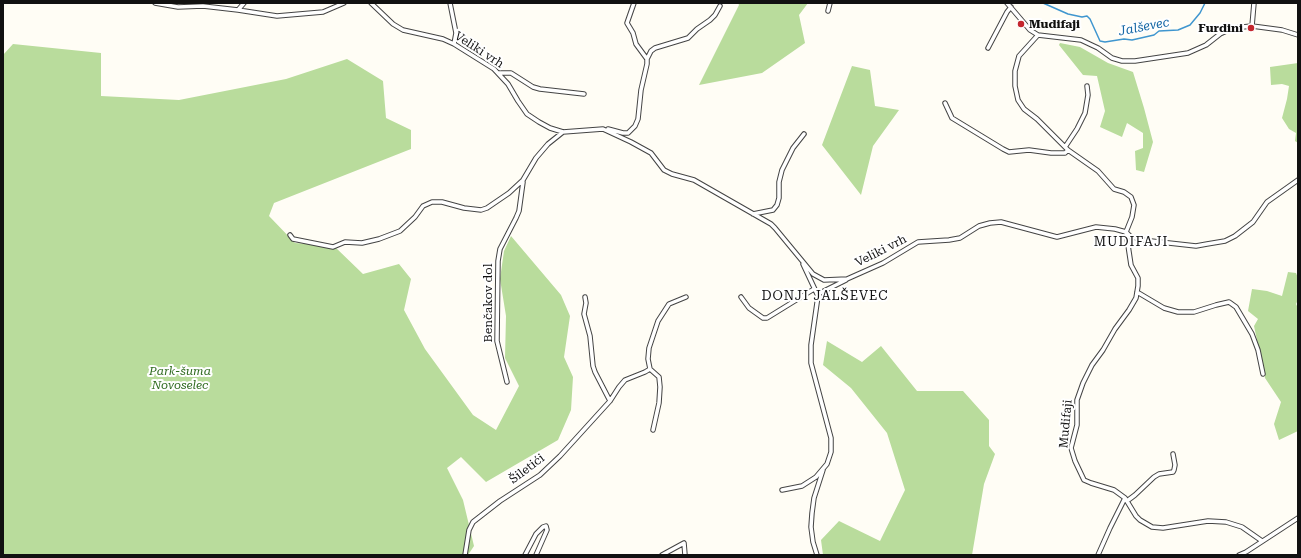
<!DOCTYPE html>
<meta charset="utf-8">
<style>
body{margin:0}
#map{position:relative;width:1301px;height:558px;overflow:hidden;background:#fffdf5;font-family:"Roboto Serif",serif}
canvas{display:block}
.frame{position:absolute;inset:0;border:4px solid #111;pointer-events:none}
</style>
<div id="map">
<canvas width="1301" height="558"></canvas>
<div class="frame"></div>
</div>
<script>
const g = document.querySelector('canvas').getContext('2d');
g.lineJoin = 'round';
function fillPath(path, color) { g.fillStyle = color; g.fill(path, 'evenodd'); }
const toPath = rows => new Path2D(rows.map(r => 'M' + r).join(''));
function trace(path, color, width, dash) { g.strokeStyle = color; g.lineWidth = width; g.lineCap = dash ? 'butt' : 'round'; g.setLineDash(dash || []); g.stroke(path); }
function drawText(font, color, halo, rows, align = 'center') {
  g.font = font + ' "Roboto Serif",serif'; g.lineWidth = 4; g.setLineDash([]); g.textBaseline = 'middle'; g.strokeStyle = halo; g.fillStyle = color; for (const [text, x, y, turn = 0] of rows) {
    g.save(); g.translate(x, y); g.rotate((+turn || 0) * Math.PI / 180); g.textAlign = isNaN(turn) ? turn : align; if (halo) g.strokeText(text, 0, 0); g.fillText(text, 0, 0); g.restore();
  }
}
fillPath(toPath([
 [738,3,808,3,799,15,805,43,762,73,699,85,739,5],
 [1060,43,1080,47,1108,63,1133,72,1144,108,1153,142,1144,172,1136,170,1135,151,1143,148,1143,133,1127,123,1122,137,1100,127,1105,111,1097,76,1083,75,1059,45],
 [13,44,101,53,101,96,179,100,286,79,347,59,383,81,386,118,411,130,411,149,274,203,269,216,295,243,334,246,363,274,399,264,411,279,404,310,425,349,473,415,496,430,519,386,505,358,506,316,500,279,504,251,511,236,561,295,570,316,564,357,573,377,571,410,558,440,486,482,461,457,447,468,463,500,474,546,468,555,3,555,3,55],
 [1298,63,1298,143,1295,141,1296,133,1289,129,1282,118,1287,99,1289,86,1282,84,1271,85,1270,67],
 [852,66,870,70,875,106,899,110,873,146,861,195,822,145],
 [1288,272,1296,273,1298,278,1298,300,1296,304,1298,308,1298,431,1279,440,1274,424,1281,402,1265,378,1254,326,1258,319,1248,311,1252,289,1267,291,1282,296],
 [827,341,862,362,881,346,917,391,963,391,989,420,989,446,995,454,984,484,972,555,823,555,821,540,839,521,880,541,905,490,887,433,851,388,823,365]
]), '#b9dc9c');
trace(toPath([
 [1043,3,1068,14,1082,17,1087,16,1090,19,1100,41,1105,42,1124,39,1132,40,1154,35,1159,31,1178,30,1190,25,1200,13,1205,3]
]), '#3f96cf', 1.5);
const minor = toPath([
 [155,3,178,7,203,6,238,10,277,16,323,12,344,3],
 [371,3,393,24,403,30,443,39,454,44,494,69,508,84,518,101,527,114,539,122,550,128,563,132,603,129,631,142,651,153,664,170,672,174,694,180,771,224,775,228,813,274,824,280,847,279,883,263,918,242,949,240,960,238,979,226,990,223,1001,222,1057,237,1096,227,1115,229,1126,232,1130,236,1142,240,1196,246,1207,244,1225,241,1235,236,1253,222,1267,202,1298,180],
 [450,3,456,33,454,44],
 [634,3,627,23,633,33,636,44,647,59],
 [1007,3,1030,30,1038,35,1081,40,1098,48,1112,58,1122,61,1135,61,1188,53,1206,45,1220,34,1233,28,1252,26,1282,30,1298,35],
 [238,10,244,3],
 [828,11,830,3],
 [1252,26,1254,3],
 [1038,35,1019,56,1015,71,1015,86,1018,100,1024,109,1037,119,1068,150,1098,171,1114,189,1124,192,1131,197,1134,205,1132,217,1126,232,1131,265,1138,278,1138,286,1136,298,1129,310,1115,329,1103,350,1092,365,1083,383,1077,400,1077,425,1071,448,1075,461,1084,480,1091,483,1114,490,1125,498,1136,516,1140,520,1152,527,1163,528,1208,521,1226,522,1242,527,1262,541],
 [988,48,1007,12,1011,7],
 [498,73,511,73,533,87,540,89,584,94],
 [945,103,952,118,1003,149,1009,152,1029,150,1051,153,1065,153,1068,150],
 [608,129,623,133,628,133,635,126,638,119,641,90,647,64,647,59,651,51,655,48,688,38,697,29,710,20,715,15,720,6],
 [1065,147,1077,129,1085,113,1088,95,1087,86],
 [753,214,773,210,777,205,779,198,779,182,782,170,793,148,804,134],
 [290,235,293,239,333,247,345,242,362,243,379,239,400,231,415,217,423,206,432,202,442,202,464,208,481,210,487,208,509,193,523,180,536,158,548,144,563,132],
 [1137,292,1164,308,1178,312,1194,312,1216,305,1229,302,1236,307,1252,334,1258,350,1263,374],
 [818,296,820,293,846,280],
 [585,297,586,303,584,314,590,336,593,366,595,372,610,401],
 [741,297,749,308,763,318,767,318,814,289],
 [650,369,659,377,660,387,659,403,653,430],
 [507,382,497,341,498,261,500,249,516,218,519,211,523,182],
 [782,490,802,486,816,477,827,464,831,452,831,438,811,363,811,345,818,296,803,264],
 [1127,501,1135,495,1154,477,1159,474,1173,472,1174,470,1175,465,1173,454],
 [465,555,469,530,473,522,500,501,540,475,560,456,610,401,619,387,625,380,645,372,650,369,648,359,649,348,658,321,669,304,686,297],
 [525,555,536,534,543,527,546,526,547,530,536,555],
 [662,555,684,543,685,555],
 [817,555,813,542,811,527,812,513,814,498,823,470],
 [1098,555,1110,528,1125,498],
 [1239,555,1246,552,1298,518]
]);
trace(minor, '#444', 5.5);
trace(minor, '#fff', 3.5);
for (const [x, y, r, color] of [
 [1021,24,4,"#c4262e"],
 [1251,28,4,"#c4262e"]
]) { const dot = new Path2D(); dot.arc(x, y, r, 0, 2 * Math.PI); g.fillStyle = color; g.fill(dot); trace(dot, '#fff', 1.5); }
drawText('bold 12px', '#111', '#fff', [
 ["Mudifaji",1029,24],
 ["Furdini",1243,28,"right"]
], 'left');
drawText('12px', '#111', '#fff', [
 ["Veliki vrh",479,50,33],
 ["Veliki vrh",881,251,-27],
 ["Benčakov dol",488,303,-90],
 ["Mudifaji",1066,424,-85],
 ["Šiletići",527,469,-37]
]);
drawText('italic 12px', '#2f6b1f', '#fff', [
 ["Park-šuma",180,371],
 ["Novoselec",180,385]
]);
drawText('italic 13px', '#1768a6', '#fff', [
 ["Jalševec",1144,27,-11]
]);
g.letterSpacing = '1px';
drawText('13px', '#111', '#fff', [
 ["MUDIFAJI",1131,242],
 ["DONJI JALŠEVEC",825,296]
]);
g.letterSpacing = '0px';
</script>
